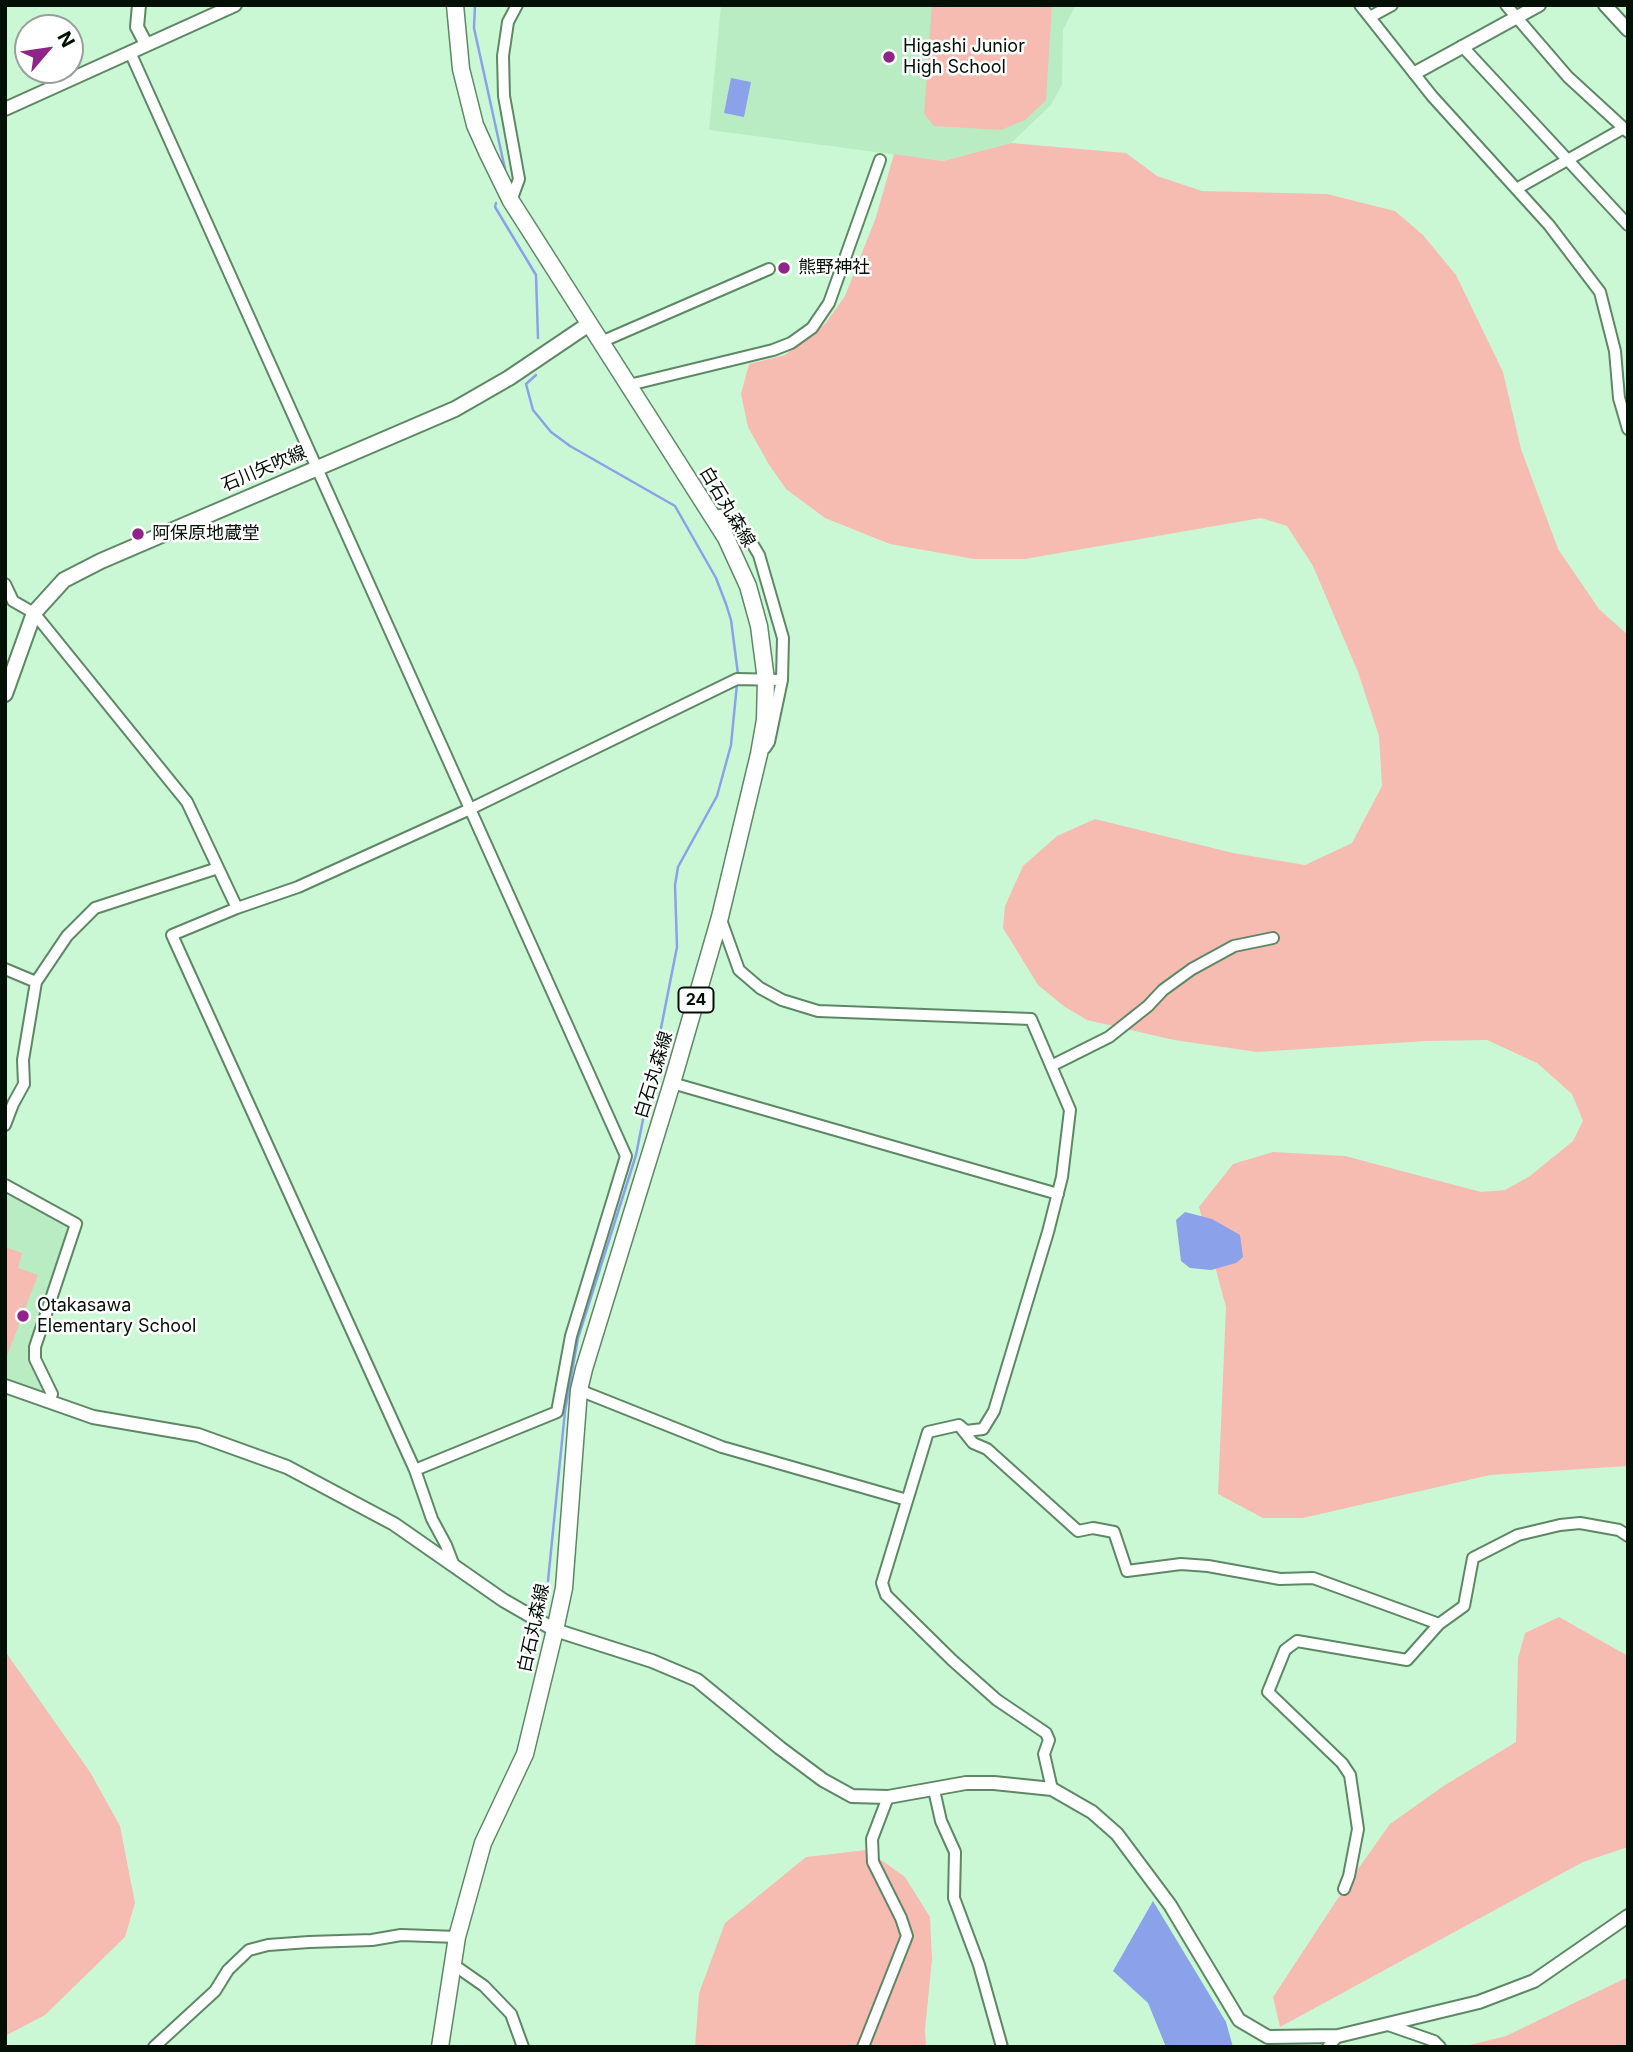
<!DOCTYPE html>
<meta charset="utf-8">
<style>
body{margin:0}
#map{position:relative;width:1633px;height:2052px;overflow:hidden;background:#cbf8d4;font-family:Inter,sans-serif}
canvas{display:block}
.frame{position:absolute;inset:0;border:7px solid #021005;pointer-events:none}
.north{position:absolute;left:14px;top:14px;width:70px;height:70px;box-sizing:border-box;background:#fff;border:2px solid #9a9f9b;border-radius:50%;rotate:61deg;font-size:19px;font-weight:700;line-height:28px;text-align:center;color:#021005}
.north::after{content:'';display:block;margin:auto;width:24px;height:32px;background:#8f2589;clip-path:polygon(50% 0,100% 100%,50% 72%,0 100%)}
</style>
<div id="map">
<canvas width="1633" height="2052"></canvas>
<div class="frame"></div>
<div class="north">N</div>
</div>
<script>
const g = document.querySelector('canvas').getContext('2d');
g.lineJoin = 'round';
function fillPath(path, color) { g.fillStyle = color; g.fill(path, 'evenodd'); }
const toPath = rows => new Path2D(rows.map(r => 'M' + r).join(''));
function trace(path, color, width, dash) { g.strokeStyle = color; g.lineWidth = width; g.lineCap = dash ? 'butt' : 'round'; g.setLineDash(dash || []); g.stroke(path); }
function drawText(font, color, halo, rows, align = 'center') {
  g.font = font + ' Inter,"Noto Sans JP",sans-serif'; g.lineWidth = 5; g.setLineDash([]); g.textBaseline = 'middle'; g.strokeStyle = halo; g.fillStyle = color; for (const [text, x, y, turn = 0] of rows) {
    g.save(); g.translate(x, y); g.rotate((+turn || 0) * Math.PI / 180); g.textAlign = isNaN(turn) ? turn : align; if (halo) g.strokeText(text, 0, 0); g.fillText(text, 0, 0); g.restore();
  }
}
fillPath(toPath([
 [721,5,1076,5,1063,30,1062,85,1051,105,1011,143,943,161,709,130],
 [5,1190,72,1225,29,1354,46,1389,43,1394,5,1380]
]), '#baecc4');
fillPath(toPath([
 [932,5,1052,5,1046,100,1025,120,1001,130,934,126,924,114],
 [1011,143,1126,153,1157,176,1202,191,1327,194,1395,211,1423,235,1456,275,1503,372,1521,449,1558,549,1599,609,1628,635,1628,1466,1490,1475,1303,1518,1263,1518,1218,1494,1226,1307,1199,1207,1233,1164,1273,1152,1345,1156,1481,1192,1505,1190,1530,1176,1573,1141,1583,1121,1572,1094,1537,1063,1487,1040,1426,1041,1257,1052,1174,1040,1087,1020,1065,1007,1038,985,1003,928,1005,906,1023,866,1057,836,1095,819,1233,853,1305,865,1352,843,1382,786,1379,736,1358,672,1313,566,1287,526,1261,518,1025,559,974,559,890,544,825,518,786,489,768,463,748,427,741,394,749,364,785,355,825,324,845,296,876,217,894,154,943,161],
 [5,1247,22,1253,18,1268,38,1275,5,1361],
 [1559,1617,1628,1656,1628,1847,1583,1862,1280,2027,1273,1997,1348,1883,1390,1824,1445,1785,1516,1742,1518,1658,1525,1633],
 [5,1651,90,1772,120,1826,135,1903,125,1937,45,2015,5,2036],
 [867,1850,905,1877,930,1917,932,1959,925,2030,926,2047,695,2047,699,1993,725,1923,806,1857],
 [1628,1977,1628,2047,1462,2047,1506,2036]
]), '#f6bcb1');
fillPath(toPath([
 [731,78,751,82,744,117,724,113],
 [1185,1212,1212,1219,1240,1235,1243,1257,1236,1263,1211,1270,1190,1268,1181,1261,1176,1220],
 [1153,1901,1226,2022,1233,2047,1166,2047,1148,2003,1113,1971]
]), '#8ba1ea');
trace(toPath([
 [475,5,474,28,505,169],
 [496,203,495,207,536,275,538,338],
 [536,375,526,384,533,410,551,432,570,446,675,506,716,578,726,604,731,620,738,674],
 [548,1581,565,1411,578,1338,636,1155,677,947,675,885,678,867,717,796,731,745,737,684]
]), '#8ba1ea', 2.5);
const minor = toPath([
 [1360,5,1432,96,1549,225,1600,292,1615,351,1619,398,1628,429],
 [1506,5,1568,77,1628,132],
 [1370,17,1392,5],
 [1462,46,1628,225],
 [130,52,626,1156,571,1336,557,1412,415,1470],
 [1518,188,1624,128],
 [511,201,519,179,504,96,503,56,508,22,517,5],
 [601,342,769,269],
 [629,385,773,350,791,343,812,328,829,303,880,160],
 [714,518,720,515,747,535,759,555,783,638,782,680,769,742,765,748],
 [5,584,13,601,34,613,187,802,237,908],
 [720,917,739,970,760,988,782,1000,818,1011,1031,1019,1070,1110,1062,1177,1048,1232,994,1411,983,1429,966,1431,959,1425,928,1432,882,1583,886,1595,952,1660,997,1700,1046,1733,1049,1740,1044,1754,1052,1789],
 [5,969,36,982],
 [1051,1066,1109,1037,1148,1006,1163,990,1192,969,1234,946,1273,938],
 [672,1083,1058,1194],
 [5,1125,13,1104,24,1084,23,1060,36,982,67,936,95,908,218,868],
 [5,1185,76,1224,35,1347,35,1359,52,1394,48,1401],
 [579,1390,722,1447,907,1500],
 [961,1428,973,1443,987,1449,1078,1531,1093,1528,1114,1532,1127,1571,1181,1564,1208,1566,1280,1579,1313,1578,1439,1624],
 [454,1566,446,1545,432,1519,415,1470,172,935,237,908,298,887,470,809,737,679,782,680],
 [934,1790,941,1821,955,1852,954,1898,979,1965,1002,2047],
 [1344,1889,1349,1876,1358,1829,1350,1775,1342,1763,1268,1692,1285,1650,1297,1641,1407,1660,1439,1624,1464,1606,1473,1558,1518,1535,1560,1525,1580,1523,1619,1530,1628,1536],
 [454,1965,484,1986,511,2014,523,2047],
 [1388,2025,1434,2041,1440,2047],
 [154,2047,215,1991,228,1970,249,1950,268,1945,309,1942,372,1940,401,1935,457,1937],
 [863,2047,907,1936,901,1918,873,1862,872,1839,888,1797],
 [1328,2047,1338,2036]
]);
const tertiary = toPath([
 [139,5,137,27,146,44],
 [1605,5,1628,30],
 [1415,73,1539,5],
 [5,109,235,5],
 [5,1386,93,1417,198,1435,287,1467,394,1524,503,1600,555,1630,652,1661,697,1680,780,1748,823,1780,852,1796,888,1797,966,1783,994,1783,1052,1789,1092,1812,1117,1834,1170,1905,1239,2020,1268,2037,1338,2036,1479,2002,1534,1981,1628,1916]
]);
const secondary = toPath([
 [5,694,34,613,64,580,101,561,455,409,509,378,589,324]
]);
const primary = toPath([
 [440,2047,457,1937,483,1843,525,1754,555,1630,564,1588,579,1390,584,1369,672,1083,720,917,759,754,765,720,766,680,759,626,748,586,726,538,511,201,488,154,475,125,461,69,455,5]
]);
trace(minor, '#5e8766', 14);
trace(tertiary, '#5e8766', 16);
trace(secondary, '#5e8766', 18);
trace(primary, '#5e8766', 19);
trace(minor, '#fff', 10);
trace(tertiary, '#fff', 12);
trace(secondary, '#fff', 14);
trace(primary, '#fff', 16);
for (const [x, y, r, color] of [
 [889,57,7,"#8f2589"],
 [784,268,7,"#8f2589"],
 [138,534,7,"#8f2589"],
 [23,1316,7,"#8f2589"]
]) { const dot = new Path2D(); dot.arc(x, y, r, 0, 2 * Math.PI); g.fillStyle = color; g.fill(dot); trace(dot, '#fff', 2.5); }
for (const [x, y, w] of [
 [696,1000,35]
]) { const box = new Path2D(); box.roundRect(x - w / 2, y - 12.5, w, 25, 5); g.fillStyle = '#fff'; g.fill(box); trace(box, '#021005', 2); }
drawText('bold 16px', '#021005', null, [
 ["24",696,1000]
]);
drawText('18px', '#021005', '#fff', [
 ["Higashi Junior",903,47],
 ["High School",903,68],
 ["熊野神社",798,268],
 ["阿保原地蔵堂",152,534],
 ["Otakasawa",37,1306],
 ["Elementary School",37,1327]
], 'left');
drawText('18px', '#021005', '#fff', [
 ["石川矢吹線",264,469,-23],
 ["白石丸森線",727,507,59],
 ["白石丸森線",654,1075,-73],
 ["白石丸森線",534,1628,-78]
]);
</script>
